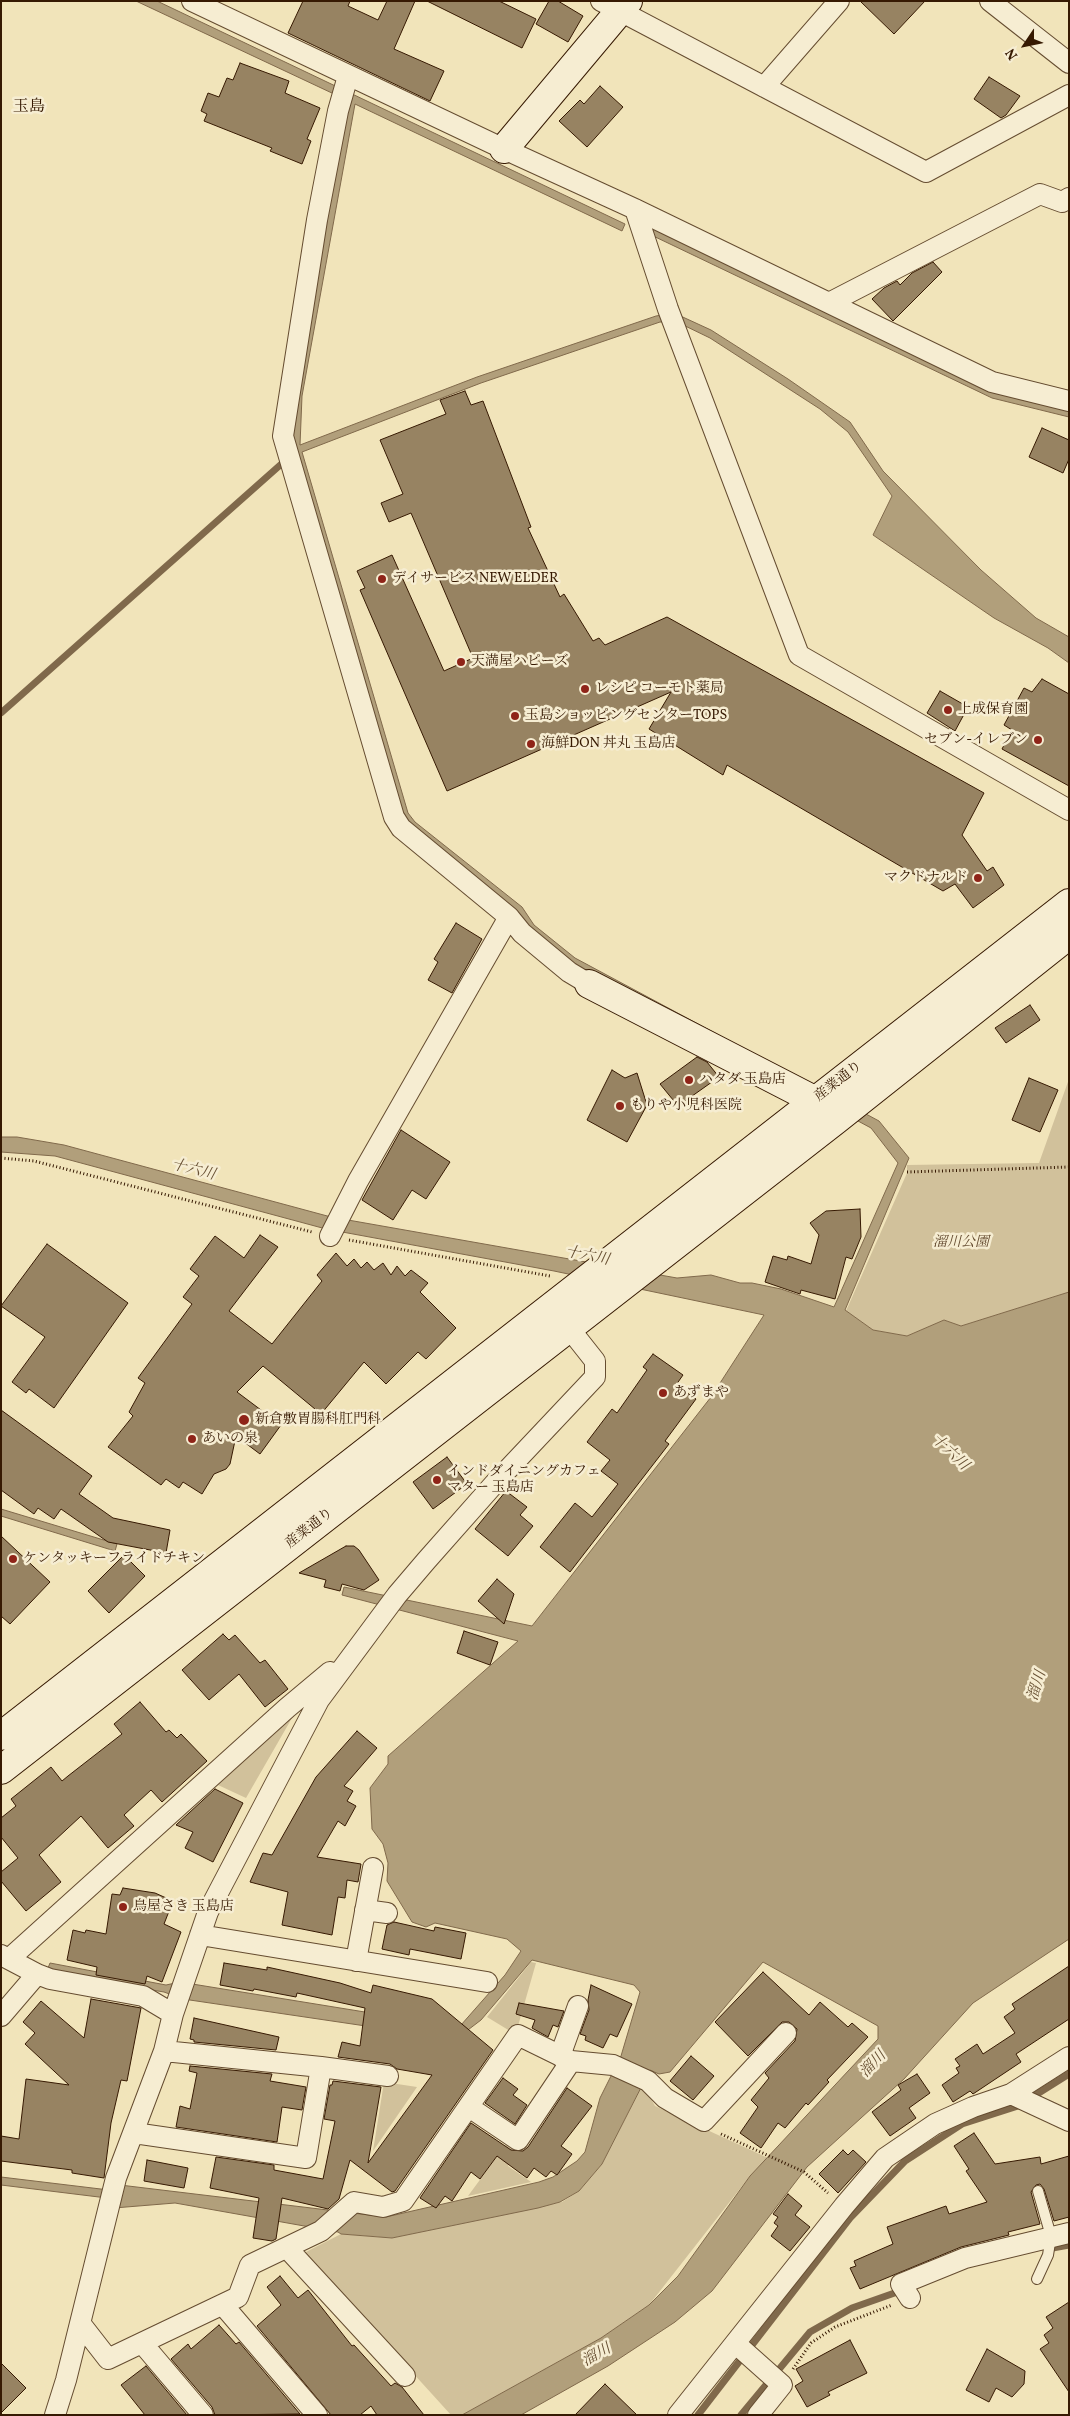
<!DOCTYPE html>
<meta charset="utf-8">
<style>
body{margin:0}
#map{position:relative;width:1070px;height:2416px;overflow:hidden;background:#f1e4ba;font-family:Vollkorn,serif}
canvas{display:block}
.frame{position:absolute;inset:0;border:2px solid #361902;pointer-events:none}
.north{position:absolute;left:1000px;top:20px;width:50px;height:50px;-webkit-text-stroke:4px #f6edd2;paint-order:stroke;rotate:236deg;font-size:14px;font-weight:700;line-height:20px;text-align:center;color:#361902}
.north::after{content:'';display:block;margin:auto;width:18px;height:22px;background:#361902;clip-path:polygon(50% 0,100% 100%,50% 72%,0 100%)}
</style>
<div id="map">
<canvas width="1070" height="2416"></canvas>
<div class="frame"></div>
<div class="north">N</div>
</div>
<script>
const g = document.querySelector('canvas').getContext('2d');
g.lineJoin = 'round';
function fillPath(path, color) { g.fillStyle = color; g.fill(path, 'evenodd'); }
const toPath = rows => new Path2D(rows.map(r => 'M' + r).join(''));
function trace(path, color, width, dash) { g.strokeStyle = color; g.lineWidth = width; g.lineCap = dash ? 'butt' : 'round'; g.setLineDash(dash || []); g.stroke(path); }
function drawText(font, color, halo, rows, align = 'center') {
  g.font = font + ' Vollkorn,"Noto Serif JP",serif'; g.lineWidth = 5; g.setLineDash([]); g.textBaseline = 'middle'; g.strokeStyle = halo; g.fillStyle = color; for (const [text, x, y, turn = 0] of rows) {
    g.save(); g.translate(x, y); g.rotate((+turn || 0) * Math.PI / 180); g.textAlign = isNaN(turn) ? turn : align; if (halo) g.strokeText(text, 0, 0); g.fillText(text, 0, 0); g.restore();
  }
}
fillPath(toPath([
 [1069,1079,1069,1292,961,1326,944,1320,907,1336,873,1330,846,1311,907,1173,907,1165,1039,1163],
 [296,1711,246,1798,218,1785],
 [531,1962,536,1963,518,2026,510,2031,487,2017],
 [384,2082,417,2087,373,2151],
 [641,2088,646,2090,655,2106,768,2158,750,2176,649,2305,601,2338,462,2415,451,2415,304,2253,341,2234,392,2238,562,2202,579,2191,602,2164],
 [507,2143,518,2151,508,2166,531,2182,468,2196]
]), '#d1c19b');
const water = toPath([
 [136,1,157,1,625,224,622,231,355,104,302,396,300,445,477,377,656,316,674,313,711,330,788,379,850,422,883,471,981,570,1036,618,1069,637,1069,663,1048,648,994,618,873,535,892,496,848,432,820,409,710,338,677,322,660,322,481,383,302,452,408,813,415,822,522,907,534,925,575,958,879,1121,909,1158,845,1310,873,1330,907,1336,944,1320,961,1326,1069,1292,1069,1939,973,2003,904,2079,807,2167,712,2291,675,2322,608,2366,521,2415,462,2415,601,2338,649,2305,678,2276,750,2176,878,2039,878,2026,763,1962,670,2072,659,2074,650,2070,602,2164,579,2191,560,2202,538,2208,392,2238,341,2234,338,2232,175,2203,114,2208,107,2198,1,2185,1,2177,109,2190,120,2185,386,2217,539,2182,553,2177,577,2161,585,2152,600,2098,621,2056,640,1992,634,1985,532,1960,481,2020,460,2036,447,2038,183,1999,164,1992,55,1974,48,1968,50,1963,166,1985,180,1982,451,2026,461,2025,505,1975,521,1951,507,1939,435,1923,426,1927,412,1922,387,1881,388,1863,383,1844,372,1829,370,1788,388,1764,388,1756,518,1641,342,1595,344,1587,532,1626,711,1397,764,1315,554,1271,326,1229,55,1156,1,1152,1,1137,17,1137,64,1145,331,1217,677,1278,711,1275,740,1283,752,1283,781,1289,834,1307,898,1163,871,1128,569,965,402,819,290,436,334,94,136,1],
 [656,227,1069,408,1069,417,992,398,647,233,656,227],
 [1,1509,117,1544,115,1551,1,1516,1,1509]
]);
fillPath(water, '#b19f7b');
trace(water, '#80694b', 1);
trace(toPath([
 [1,713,287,459],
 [1047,2249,1069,2245],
 [698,2415,850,2218,905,2161,962,2124,1018,2106,1069,2074],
 [741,2415,810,2332,852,2308,903,2290]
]), '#80694b', 7);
const building = toPath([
 [303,1,350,1,348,6,378,20,387,1,415,1,394,49,444,71,430,101,288,33,303,1],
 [427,1,499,1,536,19,522,48,427,1],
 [549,1,558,1,583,16,568,42,536,24,549,1],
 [860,1,925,1,894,34,860,1],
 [240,63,289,81,285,93,320,108,307,139,311,141,302,164,270,151,272,148,204,121,207,114,201,111,208,93,219,97,227,78,233,80,240,63],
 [989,77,1020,96,1006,115,1001,118,974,99,989,77],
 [600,86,623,107,587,147,559,121,580,100,584,104,600,86],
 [933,262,942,272,893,321,872,299,884,288,897,281,900,285,912,273,933,262],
 [465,391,471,405,483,401,531,527,528,528,560,597,564,594,593,641,599,638,605,645,667,617,984,793,962,835,987,871,993,867,1004,885,973,908,955,884,943,891,727,765,723,775,649,729,671,692,447,791,360,590,365,588,357,571,392,555,444,671,473,658,411,513,389,522,381,503,403,494,380,440,446,414,440,400,465,391],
 [1042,428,1069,440,1069,459,1063,473,1029,457,1042,428],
 [1042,679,1069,694,1069,786,1002,749,1012,730,1004,725,1024,688,1032,692,1042,679],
 [940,691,968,707,955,731,927,713,940,691],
 [456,923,482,939,452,993,428,980,438,962,434,959,456,923],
 [1030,1005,1040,1020,1006,1043,995,1028,1030,1005],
 [697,1057,707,1062,719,1077,678,1106,660,1084,697,1057],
 [612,1070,625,1078,637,1073,647,1105,627,1142,587,1120,612,1070],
 [1029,1078,1058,1090,1040,1132,1012,1120,1029,1078],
 [401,1130,450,1162,426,1199,412,1190,393,1220,362,1200,401,1130],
 [860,1209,861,1237,852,1259,846,1257,835,1299,801,1290,800,1294,765,1282,773,1256,787,1260,788,1256,811,1264,819,1235,810,1223,826,1211,860,1209],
 [260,1235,278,1247,229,1311,272,1344,322,1281,317,1275,336,1253,347,1266,354,1259,361,1268,367,1262,374,1270,383,1263,391,1275,397,1266,405,1276,411,1270,428,1283,420,1292,456,1328,426,1359,418,1352,386,1384,364,1362,321,1414,263,1366,237,1392,281,1425,260,1454,236,1436,230,1464,226,1469,214,1474,202,1494,183,1482,179,1488,166,1479,161,1485,108,1447,133,1416,129,1412,145,1383,138,1378,192,1304,183,1297,199,1276,190,1269,215,1236,244,1258,260,1235],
 [47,1244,128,1303,54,1408,29,1389,26,1393,12,1382,45,1337,1,1306,47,1244],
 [653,1354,683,1375,676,1385,696,1399,665,1441,669,1444,570,1572,540,1547,575,1503,592,1517,618,1484,601,1471,610,1460,587,1442,612,1409,617,1413,647,1370,643,1367,653,1354],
 [1,1410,92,1476,79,1494,113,1518,170,1530,166,1553,108,1542,61,1509,54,1519,38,1508,34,1514,1,1490,1,1410],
 [447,1457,467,1484,433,1509,413,1482,447,1457],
 [506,1491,527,1507,520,1515,533,1526,508,1556,475,1529,506,1491],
 [1,1536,50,1582,10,1624,1,1616,1,1536],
 [346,1546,354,1546,359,1550,379,1580,364,1590,342,1584,340,1591,324,1587,326,1580,299,1573,346,1546],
 [124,1555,145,1576,109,1613,88,1591,124,1555],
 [497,1579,514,1594,504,1624,478,1601,497,1579],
 [464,1631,498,1642,490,1665,457,1653,464,1631],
 [223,1634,229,1640,235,1635,260,1663,265,1660,288,1689,265,1707,239,1674,209,1700,182,1670,223,1634],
 [140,1702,166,1732,169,1730,177,1738,181,1734,207,1761,162,1802,151,1790,124,1815,134,1826,108,1848,81,1816,39,1855,61,1882,26,1911,1,1881,1,1872,18,1858,1,1837,1,1818,16,1806,11,1799,51,1767,62,1781,68,1776,122,1734,114,1724,140,1702],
 [357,1731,377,1748,344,1786,353,1791,347,1801,356,1806,345,1826,338,1821,317,1857,361,1864,358,1882,347,1880,345,1898,338,1897,332,1935,282,1925,288,1892,250,1882,263,1853,272,1855,316,1777,357,1731],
 [215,1789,243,1803,213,1862,185,1848,193,1832,176,1825,215,1789],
 [123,1888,155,1893,173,1901,164,1924,181,1932,162,1982,147,1976,145,1984,96,1975,97,1967,67,1960,73,1930,85,1933,86,1930,106,1934,112,1894,120,1895,123,1888],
 [394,1922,434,1931,435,1927,466,1933,461,1959,410,1949,409,1955,382,1949,387,1925,394,1922],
 [224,1963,267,1970,267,1967,340,1983,371,1993,373,1985,432,1999,493,2050,395,2191,392,2192,350,2160,339,2199,328,2209,282,2198,276,2239,272,2241,253,2238,259,2198,210,2188,216,2157,274,2165,274,2170,323,2179,335,2121,324,2119,330,2085,332,2085,333,2081,381,2087,368,2163,432,2075,397,2069,390,2064,338,2057,342,2042,360,2046,365,2008,297,1993,296,1997,254,1989,253,1991,220,1985,224,1963],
 [1069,1966,1069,2019,1016,2054,1021,2062,973,2094,970,2091,953,2102,942,2085,959,2073,956,2068,960,2066,955,2059,977,2044,983,2054,1015,2033,1004,2017,1015,2009,1012,2004,1069,1966],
 [763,1972,809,2015,820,2002,848,2027,852,2023,868,2037,827,2080,829,2082,808,2105,806,2103,785,2128,778,2123,761,2148,740,2133,758,2107,751,2100,769,2078,765,2073,795,2041,797,2029,789,2022,782,2022,748,2056,715,2022,763,1972],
 [591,1985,632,2004,617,2037,610,2034,603,2048,585,2040,586,2036,580,2034,589,2010,588,2000,591,1985],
 [91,1999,141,2008,127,2081,121,2080,111,2123,104,2178,72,2173,72,2170,1,2161,1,2136,19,2139,26,2079,69,2085,25,2044,35,2033,23,2022,41,2001,84,2038,91,1999],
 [519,2003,564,2011,558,2027,553,2025,548,2037,532,2028,535,2020,516,2014,519,2003],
 [194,2018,279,2037,276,2050,194,2042,194,2040,190,2039,194,2018],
 [691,2056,714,2076,693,2100,670,2081,691,2056],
 [190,2066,272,2074,270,2081,306,2087,302,2110,282,2107,277,2142,176,2127,180,2106,190,2109,197,2073,189,2071,190,2066],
 [917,2074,930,2093,909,2108,916,2118,890,2136,872,2112,901,2090,898,2085,917,2074],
 [503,2078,518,2089,513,2095,527,2105,515,2124,485,2103,503,2078],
 [567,2088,592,2106,561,2146,572,2154,557,2175,551,2171,546,2177,534,2168,527,2178,497,2156,480,2179,471,2172,452,2201,445,2196,436,2208,420,2198,471,2123,511,2150,523,2151,528,2147,567,2088],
 [974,2133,995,2164,1040,2157,1041,2164,1069,2156,1069,2217,1054,2221,1044,2189,1040,2184,1036,2185,1031,2192,1040,2224,1008,2232,1009,2235,961,2247,860,2289,850,2268,856,2266,854,2261,893,2244,887,2227,946,2206,949,2214,987,2202,966,2171,969,2169,954,2146,974,2133],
 [843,2150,848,2155,853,2150,866,2162,838,2193,819,2174,843,2150],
 [147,2160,188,2168,184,2188,144,2181,147,2160],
 [788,2194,802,2206,795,2215,810,2227,790,2251,771,2236,778,2226,774,2223,778,2217,773,2214,788,2194],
 [280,2276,298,2298,308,2290,352,2346,354,2345,391,2386,395,2383,402,2387,424,2415,377,2415,371,2406,360,2415,331,2415,257,2326,281,2305,267,2287,280,2276],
 [1069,2302,1069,2392,1040,2349,1049,2343,1044,2335,1053,2328,1046,2317,1069,2302],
 [219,2325,236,2344,239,2342,300,2414,215,2415,212,2407,171,2359,188,2344,191,2349,219,2325],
 [850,2340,867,2373,828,2392,830,2395,807,2407,795,2386,803,2381,796,2369,850,2340],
 [987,2349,1025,2371,1024,2384,1012,2397,996,2388,989,2402,966,2390,987,2349],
 [1,2363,26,2388,1,2413,1,2363],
 [146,2366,187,2415,145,2415,121,2385,146,2366],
 [605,2384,637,2415,575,2415,605,2384]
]);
fillPath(building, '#978362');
trace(building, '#361902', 1);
const lane = toPath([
 [1037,2279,1048,2255,1051,2236,1038,2191]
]);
const street = toPath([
 [192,1,504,149,635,209,992,382,1069,401],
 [601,1,926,172,1069,95],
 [990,1,1069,63],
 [348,76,338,111,317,220,283,436,394,817,401,828,509,917,522,933,569,972,589,984],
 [764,87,839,1],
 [635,209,668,309,799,655,1069,810],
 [829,303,1040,194,1062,202,1069,198],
 [330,1236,358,1181,509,917],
 [365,1910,387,1913],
 [200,1935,487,1982],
 [1,1955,37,1974,50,1979,143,1996,173,2014],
 [9,1959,287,1708,330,1672],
 [356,1961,373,1868],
 [1,2016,37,1974],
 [560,2056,578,2006],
 [321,2067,388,2076],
 [1011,2094,1069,2121],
 [469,2107,518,2140,571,2061],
 [134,2133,306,2158,321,2067,164,2051],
 [287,2248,405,2376],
 [910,2298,901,2284,965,2258,1069,2233],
 [223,2305,317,2415],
 [80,2323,108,2359,238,2297,250,2265,321,2231,354,2202,383,2207,403,2201,518,2035,571,2061,613,2065,648,2081,665,2098,704,2121,786,2033],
 [142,2343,203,2415],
 [736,2344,782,2385,758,2415],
 [55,2415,66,2380,116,2178,164,2051,173,2014,208,1912,319,1700,397,1595,426,1561,495,1483,595,1377,595,1361,561,1318],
 [678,2415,844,2206,885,2158,935,2124,973,2107,1011,2094,1069,2057]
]);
const secondary = toPath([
 [504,149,628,1],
 [589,984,816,1101],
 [1,1736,1069,903],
 [1,1770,836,1120,1069,935]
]);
trace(lane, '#654c30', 12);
trace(street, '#654c30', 22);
trace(secondary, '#361902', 30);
trace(toPath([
 [1,1158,34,1161,312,1232],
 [907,1172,1069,1167],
 [349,1240,550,1276],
 [721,2134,804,2172,828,2193],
 [793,2369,811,2343,835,2327,892,2305]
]), '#361902', 3, [1, 2.5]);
trace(lane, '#f6edd2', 10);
trace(street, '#f6edd2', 20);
trace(secondary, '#f6edd2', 28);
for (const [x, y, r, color] of [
 [382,579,5,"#8f2418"],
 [461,662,5,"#8f2418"],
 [585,689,5,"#8f2418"],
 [948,710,5,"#8f2418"],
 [515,716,5,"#8f2418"],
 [1038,740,5,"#8f2418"],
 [531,744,5,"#8f2418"],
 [978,878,5,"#8f2418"],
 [689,1080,5,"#8f2418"],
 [620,1106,5,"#8f2418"],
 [663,1393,5,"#8f2418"],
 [244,1420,6,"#8f2418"],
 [192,1439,5,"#8f2418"],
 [437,1480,5,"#8f2418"],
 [13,1559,5,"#8f2418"],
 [123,1907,5,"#8f2418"]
]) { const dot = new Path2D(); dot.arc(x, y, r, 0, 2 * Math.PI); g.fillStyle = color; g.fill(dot); trace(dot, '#f6edd2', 2); }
drawText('14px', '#361902', '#f6edd2', [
 ["デイサービス NEW ELDER",392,579],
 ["天満屋ハピーズ",471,662],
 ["レシピ コーモト薬局",595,689],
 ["上成保育園",958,710],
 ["玉島ショッピングセンターTOPS",525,716],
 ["セブン-イレブン",1028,740,"right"],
 ["海鮮DON 丼丸 玉島店",541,744],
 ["マクドナルド",968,878,"right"],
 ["ハタダ 玉島店",699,1080],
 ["もりや小児科医院",630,1106],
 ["あずまや",673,1393],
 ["新倉敷胃腸科肛門科",255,1420],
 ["あいの泉",202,1439],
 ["インドダイニングカフェ",447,1472],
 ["マター 玉島店",447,1488],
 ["ケンタッキーフライドチキン",23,1559],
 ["鳥屋さき 玉島店",133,1907]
], 'left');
drawText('14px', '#361902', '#f6edd2', [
 ["産業通り",839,1082,-38],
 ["産業通り",310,1529,-38]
]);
drawText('italic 14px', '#644b30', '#f6edd2', [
 ["溜川公園",961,1243]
]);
drawText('italic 15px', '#674f32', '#f6edd2', [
 ["十六川",193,1171,14],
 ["十六川",587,1257,11],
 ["十六川",949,1453,43],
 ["溜川",1038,1686,-73],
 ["溜川",874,2065,-47],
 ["溜川",597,2356,-30]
]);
drawText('16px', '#361902', '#f6edd2', [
 ["玉島",29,108]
]);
</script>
